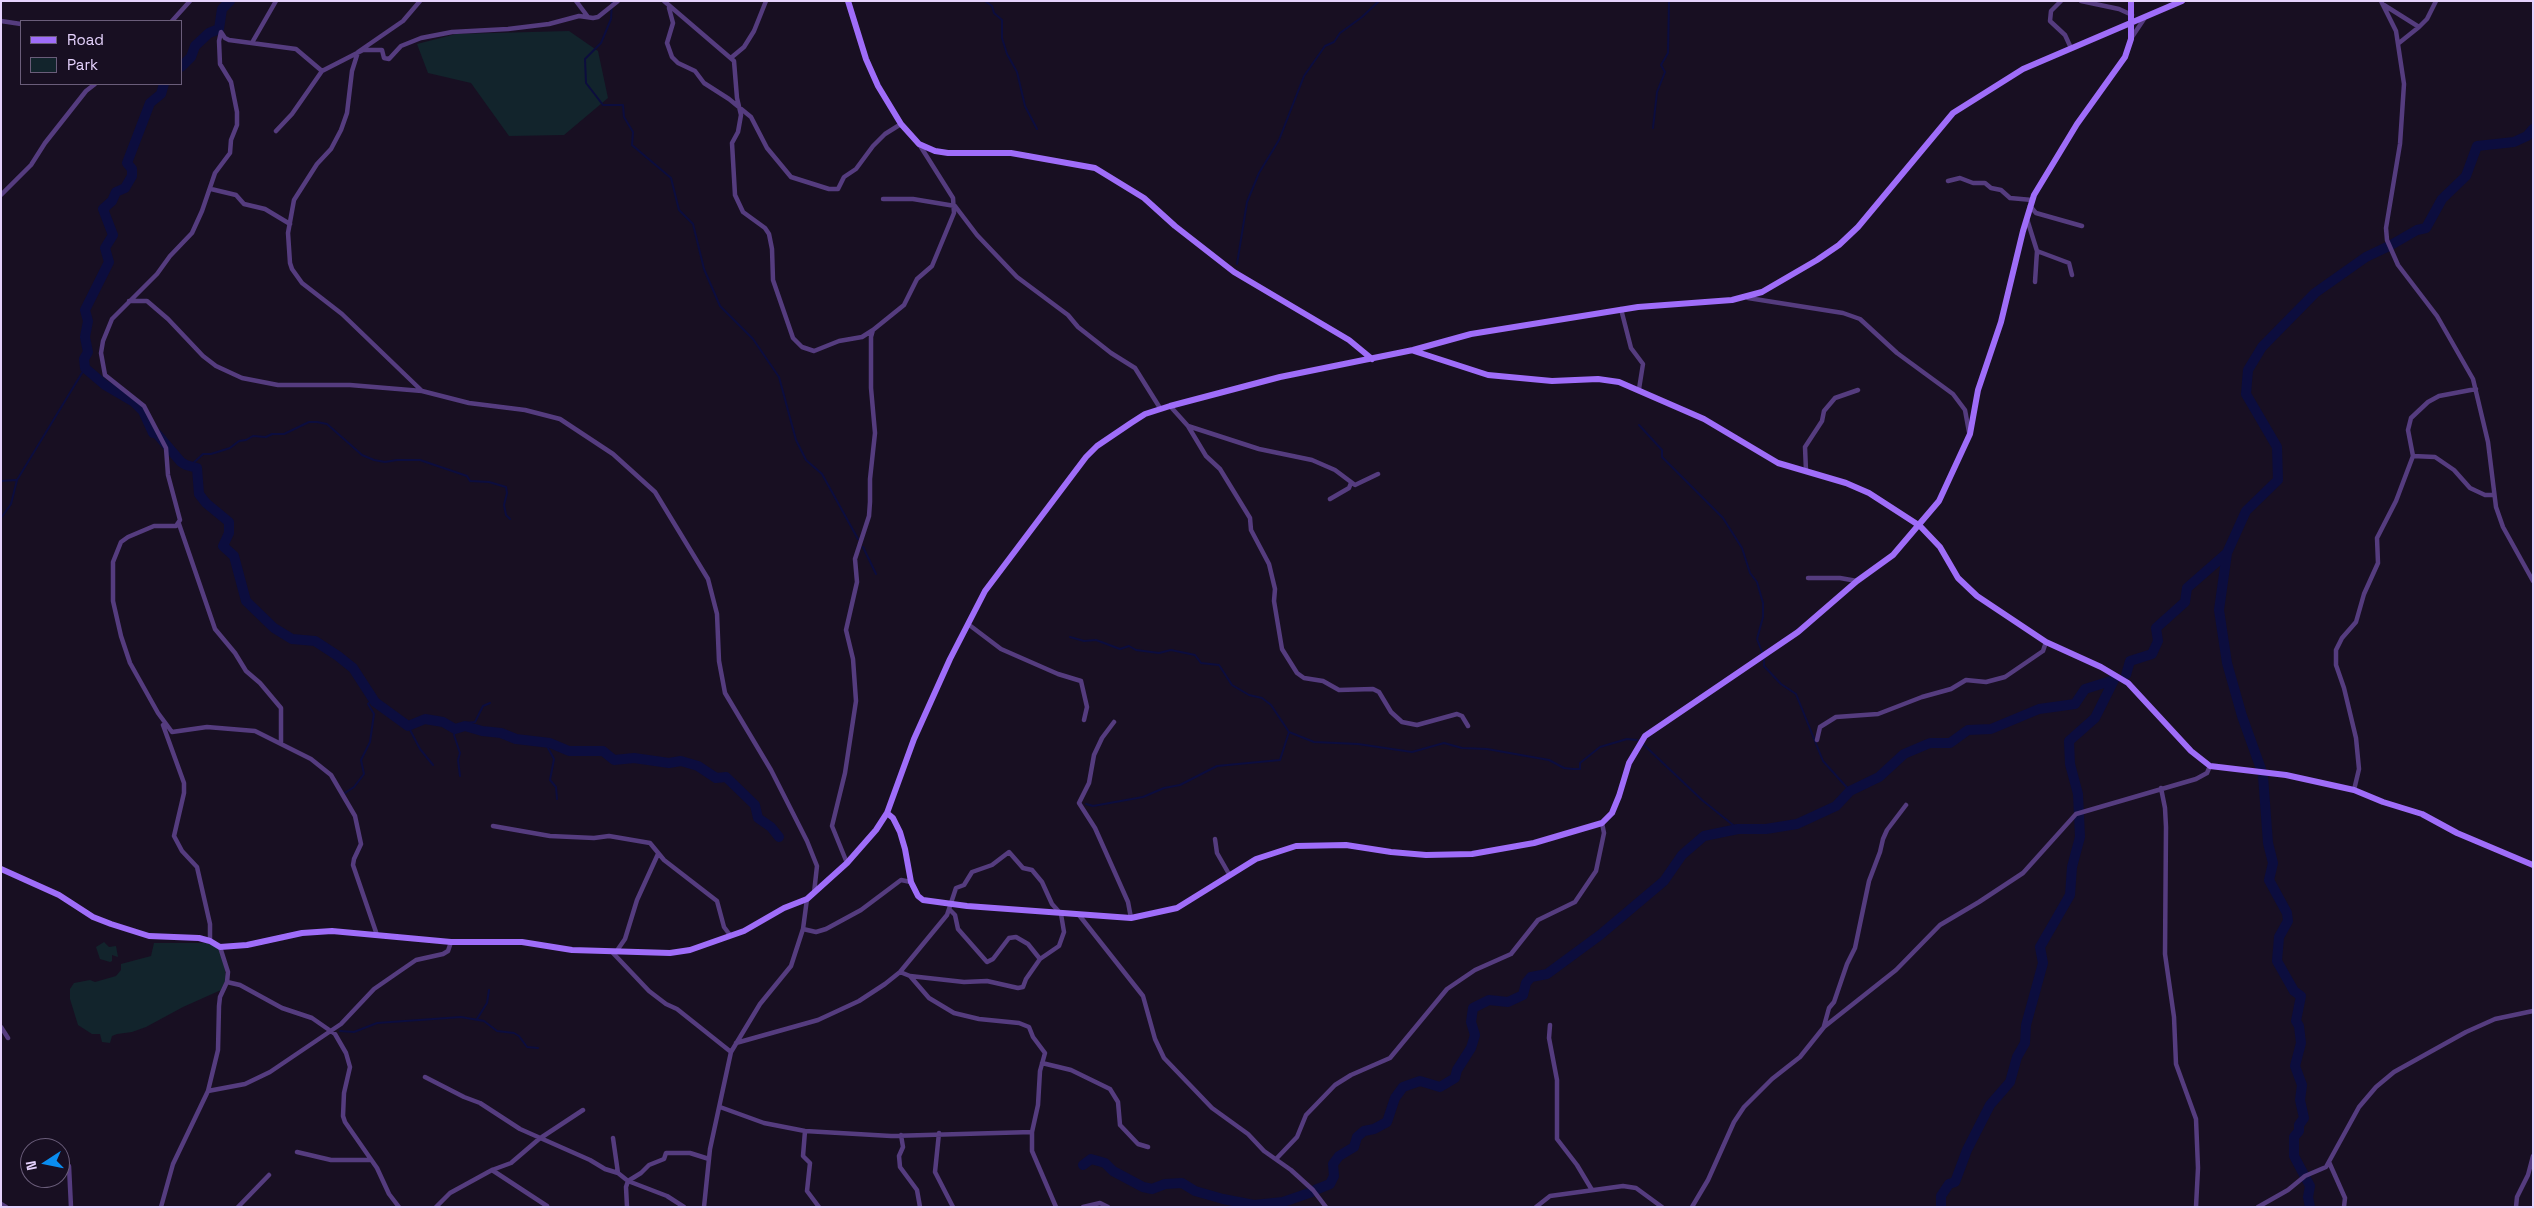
<!DOCTYPE html>
<style>
body{margin:0}
#map{position:relative;width:2534px;height:1208px;overflow:hidden;background:#180f22;font-family:"Space Grotesk",sans-serif}
canvas{display:block}
.frame{position:absolute;inset:0;border:2px solid #e5d2fd;pointer-events:none}
.legend{position:absolute;left:20px;top:20px;width:162px;height:65px;box-sizing:border-box;background:#180f22;border:1px solid #6a5d7a;margin:0;padding:6px 9px;list-style:none;font-size:15px;color:#e5d2fd}
.legend li{display:flex;align-items:center;gap:10px;height:25px}
.legend b{width:25px;border:1px solid #6a5d7a}
.north{position:absolute;left:20px;top:1138px;width:50px;height:50px;box-sizing:border-box;background:#180f22;border:1px solid #6a5d7a;border-radius:50%;rotate:259deg;font-size:14px;font-weight:700;line-height:20px;text-align:center;color:#e5d2fd}
.north::after{content:'';display:block;margin:auto;width:18px;height:22px;background:#0a8df0;clip-path:polygon(50% 0,100% 100%,50% 72%,0 100%)}
</style>
<div id="map">
<canvas width="2534" height="1208"></canvas>
<div class="frame"></div>
<ul class="legend">
<li><b style="height:6px;background:#9f6df9"></b>Road</li>
<li><b style="height:14px;background:#12242c"></b>Park</li>
</ul>
<div class="north">N</div>
</div>
<script>
const g = document.querySelector('canvas').getContext('2d');
g.lineJoin = 'round';
function fillPath(path, color) { g.fillStyle = color; g.fill(path, 'evenodd'); }
const toPath = rows => new Path2D(rows.map(r => 'M' + r).join(''));
function trace(path, color, width, dash) { g.strokeStyle = color; g.lineWidth = width; g.lineCap = dash ? 'butt' : 'round'; g.setLineDash(dash || []); g.stroke(path); }
fillPath(toPath([
 [569,31,598,51,608,98,564,135,509,136,471,83,428,73,417,44,456,34],
 [104,942,109,947,116,946,118,957,112,955,112,961,110,962,100,959,96,947],
 [154,943,207,943,218,947,224,962,226,979,221,990,183,1007,146,1027,132,1032,117,1034,112,1036,110,1043,102,1042,100,1034,92,1034,78,1025,70,999,70,989,74,983,90,980,95,982,116,976,121,970,121,964,151,956]
]), '#12242c');
trace(toPath([
 [612,1,611,19,601,43,585,59,586,83,603,105,623,105,624,117,633,132,632,145,671,178,679,210,693,224,704,269,720,306,753,339,779,377,796,440,806,460,822,474,858,539],
 [985,1,992,6,994,13,1002,20,1002,38,1007,54,1017,72,1025,106,1037,129],
 [1653,128,1657,92,1665,72,1661,65,1668,53,1669,1],
 [1237,264,1247,202,1259,173,1279,140,1304,76,1325,46,1334,42,1340,33,1362,17,1379,1],
 [1639,425,1662,450,1662,457,1723,518,1742,548,1750,573,1757,582,1763,603,1763,617,1757,639,1764,657,1764,666,1781,684,1796,694,1823,761,1850,791],
 [190,466,203,454,211,454,230,448,239,441,246,440,253,436,266,437,272,434,284,434,309,422,317,422,327,424,362,455,374,460,385,462,397,460,420,460,467,476,470,481,489,482,506,487,507,493,504,505,506,515,510,519],
 [1,481,16,480],
 [1,518,11,504,17,480,85,368],
 [863,547,876,574],
 [1070,637,1084,641,1096,640,1120,649,1129,646,1136,650,1159,653,1171,650,1195,655,1201,663,1219,665,1232,685,1249,695,1262,698,1271,705,1289,732,1314,742,1358,744,1412,752,1444,743,1462,748,1487,749,1549,760,1564,768,1573,769,1580,769,1580,763,1600,747,1627,739,1637,740],
 [408,726,420,749,433,765],
 [550,743,548,748,554,759,550,780,556,787,557,799],
 [1643,744,1702,800,1738,829],
 [460,776,458,760,460,753,454,735,455,729,464,723,475,722,483,706,490,703],
 [345,793,354,787,364,774,361,760,370,742,374,714,368,704,371,701,375,702],
 [1086,804,1093,806,1143,797,1164,788,1180,785,1217,766,1280,760,1289,732],
 [477,1019,487,1003,489,990],
 [340,1031,354,1032,377,1023,461,1017,484,1021,497,1031,514,1033,519,1036,527,1047,538,1048]
]), '#0c0d3e', 2);
trace(toPath([
 [181,67,191,57,195,46,209,33,219,29,222,9,230,1],
 [164,84,161,94,150,103,127,163,132,169,132,176,125,188,116,192,112,201,103,209,113,235,105,248,109,262,85,310,88,321,85,337,88,352,84,359,85,368,105,385,134,402,143,411,153,433,157,434,181,462,186,465,197,468,199,494,206,503,229,522,229,533,223,546,234,556,246,601,274,628,292,639,315,641,338,656,353,668,375,702,408,726,425,719,443,722,455,729,465,726,482,731,501,733,516,739,550,743,569,751,603,751,614,760,634,758,669,763,681,761,698,766,716,778,726,777,755,805,758,818,771,827,779,837],
 [2391,245,2417,230,2426,228,2442,199,2466,176,2477,146,2514,142,2527,136,2533,129],
 [2227,553,2219,610,2227,663,2242,716,2261,769],
 [2126,675,2130,661,2152,654,2158,641,2156,628,2185,602,2187,588,2227,553,2246,511,2278,480,2277,447,2246,394,2248,370,2262,347,2315,293,2366,257,2387,247],
 [2263,776,2268,843,2273,863,2269,880,2287,913,2288,921,2279,937,2277,961,2294,991,2301,996,2296,1021,2299,1026,2301,1043,2295,1066,2302,1085,2300,1100,2304,1118,2299,1125,2299,1131,2294,1137,2294,1156,2310,1186,2308,1197,2310,1207],
 [1083,1165,1091,1159,1105,1163,1113,1171,1143,1187,1152,1189,1165,1184,1182,1183,1195,1191,1223,1199,1254,1205,1283,1202,1312,1192],
 [1315,1190,1330,1184,1334,1176,1333,1164,1339,1156,1354,1147,1357,1137,1364,1131,1374,1129,1387,1122,1395,1098,1403,1087,1420,1081,1440,1087,1455,1078,1457,1070,1471,1048,1475,1035,1471,1022,1473,1008,1489,1000,1508,1002,1523,995,1526,983,1531,977,1547,974,1600,935,1664,881,1682,855,1704,836,1738,829,1766,829,1797,824,1836,806,1850,791,1879,777,1904,754,1930,743,1950,743,1968,730,1991,729,2039,709,2075,704,2085,689,2114,680],
 [1941,1207,1941,1196,1949,1184,1955,1182,1967,1150,1990,1105,2010,1082,2017,1057,2025,1043,2026,1025,2043,963,2040,947,2070,895,2072,867,2080,837,2078,794,2070,764,2069,741,2095,718,2114,680]
]), '#0c0d3e', 10);
trace(toPath([
 [420,1,403,21,358,52,352,71,347,113,341,130,331,149,317,164,294,200,288,233,290,263,292,269,302,283,342,314,422,391,469,403,525,410,560,419,613,454,655,492,708,579,717,614,719,661,725,693,771,770,807,841,817,866,814,893],
 [576,1,588,17],
 [664,1,734,61,737,98,741,115,738,132,732,143,735,195,743,212,765,228,769,234,772,249,773,280,793,338,802,347,814,351,839,341,862,337,873,330],
 [2061,1,2051,11,2050,21,2065,35,2071,48],
 [2081,1,2119,9,2132,15],
 [2381,1,2396,31,2404,84,2400,144,2386,228,2387,240,2398,265,2437,316,2473,379,2488,442,2496,507,2503,527,2533,581],
 [2384,5,2419,27,2427,19,2436,1],
 [669,8,673,23,667,43,672,57,678,63,695,71,704,83,729,99,751,117,767,148,791,177,829,189,838,189,844,177,856,169,873,146,885,134,901,124],
 [1,21,21,24],
 [172,21,190,1],
 [2132,37,2144,19],
 [253,41,276,1],
 [2399,43,2419,27],
 [732,57,744,47,754,31,766,1],
 [322,71,296,49,229,40,225,38,221,32,219,41,220,64,231,82,237,112,237,125,231,140,230,153,215,173,202,211,192,233,170,256,157,274,112,319,103,341,101,353,105,375,144,406,166,448,168,475,180,520,176,526,154,526,128,537,121,542,113,562,113,601,121,636,130,663,158,713,172,732,207,727,255,731,311,759,331,775,355,816,361,844,354,859,353,865,377,935],
 [276,131,292,114,322,71,363,50,382,50,384,58,389,59,401,46,421,38,452,32,508,29,549,24,579,16,593,18,598,17,618,1],
 [1948,181,1960,178,1973,183,1985,183,1991,188,2001,190,2010,198,2032,200],
 [211,189,236,195,244,204,265,209,290,224],
 [1,195,31,165,45,143,86,91,95,84],
 [883,199,913,199,955,206,977,235,1017,277,1068,315,1078,327,1111,353,1135,368,1160,408],
 [2030,206,2036,213,2082,226],
 [2027,219,2037,251,2035,282],
 [2037,251,2069,263,2072,275],
 [1748,298,1843,313,1860,319,1897,353,1953,394,1965,410,1969,432],
 [129,301,147,301,168,319,203,356,216,366,242,378,278,385,350,385,422,391],
 [1621,309,1631,348,1643,364,1639,389],
 [1170,406,1188,426,1259,449,1312,460,1335,470,1355,485,1378,474],
 [1188,426,1206,456,1220,469,1250,518,1251,530,1269,564,1275,589,1274,601,1282,649,1297,673,1304,678,1323,681,1339,690,1373,689,1379,692,1391,712,1402,722,1417,725,1457,714,1462,716,1468,726],
 [2413,456,2435,457,2454,470,2470,488,2485,495,2494,495],
 [1806,471,1805,447,1822,421,1824,411,1835,398,1858,390],
 [1330,499,1349,488,1351,483],
 [179,524,215,629,235,653,246,671,260,683,281,708,281,744],
 [1808,578,1840,578,1857,581],
 [968,624,1001,649,1058,674,1081,681,1087,707,1084,720],
 [1114,722,1102,738,1094,755,1089,783,1079,803,1095,828,1128,902,1131,918],
 [163,725,184,783,184,793,174,836,182,851,197,867,210,924,210,941],
 [1817,740,1820,727,1836,717,1878,714,1922,697,1951,689,1966,680,1986,682,2005,677,2043,651,2046,642],
 [2161,788,2165,808,2166,827,2165,954,2174,1017,2176,1064,2196,1119,2198,1168,2196,1207],
 [2354,790,2359,769,2356,738,2344,688,2336,665,2336,650,2342,638,2356,622,2364,594,2378,563,2377,538,2396,501,2413,456,2408,430,2411,418,2428,402,2439,396,2476,389],
 [493,826,550,836,594,838,609,836,650,843,664,860,717,901,724,927,730,935],
 [1215,839,1217,853,1229,874],
 [847,863,832,826,845,773,856,701,853,659,846,630,857,582,855,559,869,516,870,502,870,479,875,433,871,388,871,337,873,330,904,305,917,279,932,266,954,213,953,198,919,144],
 [950,910,955,915,958,929,987,962,993,959,1009,938,1016,937,1028,944,1040,959],
 [1079,915,1143,996,1155,1039,1164,1058,1212,1108,1248,1134,1264,1151,1291,1170,1313,1190,1326,1207],
 [803,929,816,932,826,929,861,910,901,880,911,882],
 [612,952,649,991,666,1004,677,1009,731,1052],
 [616,952,625,939,637,900,658,854],
 [900,972,910,976,929,998,954,1013,979,1019,1019,1023,1029,1027,1033,1037,1045,1053,1040,1071,1038,1105,1032,1132,1032,1151,1056,1207],
 [227,982,240,985,282,1008,312,1018,335,1034,346,1053,350,1067,344,1093,343,1116,345,1122,377,1168,389,1194,399,1207],
 [1550,1025,1549,1038,1557,1080,1557,1139,1577,1165,1592,1190],
 [1824,1026,1829,1008,1834,1002,1847,964,1855,948,1869,881,1880,852,1883,839,1887,830,1906,805],
 [1,1027,8,1038],
 [736,1043,818,1020,859,1001,885,984,900,972,947,915,956,888,964,885,972,872,992,865,1009,852,1023,868,1032,870,1042,882,1052,904,1061,914,1064,932,1059,946,1040,959,1026,979,1023,987,1018,988,987,981,964,982,910,976],
 [1042,1063,1071,1070,1110,1089,1118,1102,1120,1125,1138,1144,1148,1147],
 [425,1077,464,1097,480,1103,520,1129,590,1160,605,1169,618,1173,628,1181,667,1196,684,1207],
 [208,1091,245,1084,270,1072,341,1024,374,989,400,971,416,960,443,954,448,951,451,942],
 [720,1107,764,1123,805,1131,891,1136,1032,1132],
 [805,1131,803,1156,810,1163,807,1191,819,1207],
 [939,1133,935,1172,953,1207],
 [901,1135,903,1147,899,1156,900,1167,917,1190,920,1207],
 [613,1138,618,1173],
 [297,1152,331,1160,371,1160],
 [1277,1158,1297,1137,1306,1115,1335,1085,1351,1075,1390,1058,1447,989,1475,970,1511,954,1538,920,1575,902,1596,871,1604,833,1602,823],
 [2329,1162,2345,1198,2344,1207],
 [69,1166,71,1207],
 [492,1170,547,1206],
 [1,1204,6,1207],
 [161,1207,173,1164,208,1091,218,1050,219,1006,220,997,227,982,228,972,220,947],
 [238,1207,269,1175],
 [436,1207,450,1193,492,1170,511,1163,539,1139,583,1110],
 [627,1207,626,1187,628,1181,641,1173,649,1165,664,1159,666,1153,690,1153,709,1159],
 [704,1207,710,1149,731,1052,760,1004,791,966,803,929,807,899],
 [1083,1207,1100,1203,1108,1207],
 [1536,1207,1550,1196,1623,1186,1636,1188,1662,1207],
 [1692,1207,1708,1180,1734,1122,1744,1107,1772,1079,1800,1057,1824,1027,1896,970,1940,925,1979,902,2023,873,2076,814,2196,779,2207,773,2210,766],
 [2258,1207,2288,1190,2305,1176,2326,1167,2359,1107,2376,1087,2394,1072,2466,1032,2495,1019,2533,1011],
 [2516,1207,2517,1197,2528,1175,2533,1156]
]), '#553c7f', 4.5);
trace(toPath([
 [848,1,866,59,878,86,901,124,919,144,935,151,948,153,1011,153,1095,168,1144,198,1175,226,1234,272,1349,340,1372,359],
 [1414,351,1488,375,1552,381,1598,379,1619,382,1704,419,1778,463,1846,483,1869,493,1920,526,1940,547,1958,578,1977,596,2046,642,2101,667,2128,683,2191,751,2210,766,2286,775,2354,790,2383,802,2422,814,2457,833,2533,865],
 [887,813,893,818,900,832,905,849,911,882,918,896,923,900,967,906,1131,918,1177,908,1256,859,1296,846,1346,845,1391,852,1426,855,1472,854,1534,843,1602,823,1612,813,1619,796,1629,763,1645,736,1798,632,1857,581,1893,555,1939,501,1970,434,1978,390,2001,322,2023,231,2034,195,2077,124,2125,57,2131,39,2131,1],
 [1,869,59,895,93,917,111,924,149,936,199,938,210,941,220,947,247,945,302,933,332,931,451,942,522,942,572,950,670,953,690,950,744,931,784,908,807,899,847,863,876,830,887,813,914,739,950,659,985,591,1086,457,1097,446,1131,423,1145,414,1170,406,1280,377,1413,350,1471,334,1638,307,1732,300,1762,292,1817,260,1839,245,1858,227,1953,113,2023,69,2182,1]
]), '#9f6df9', 6);
</script>
